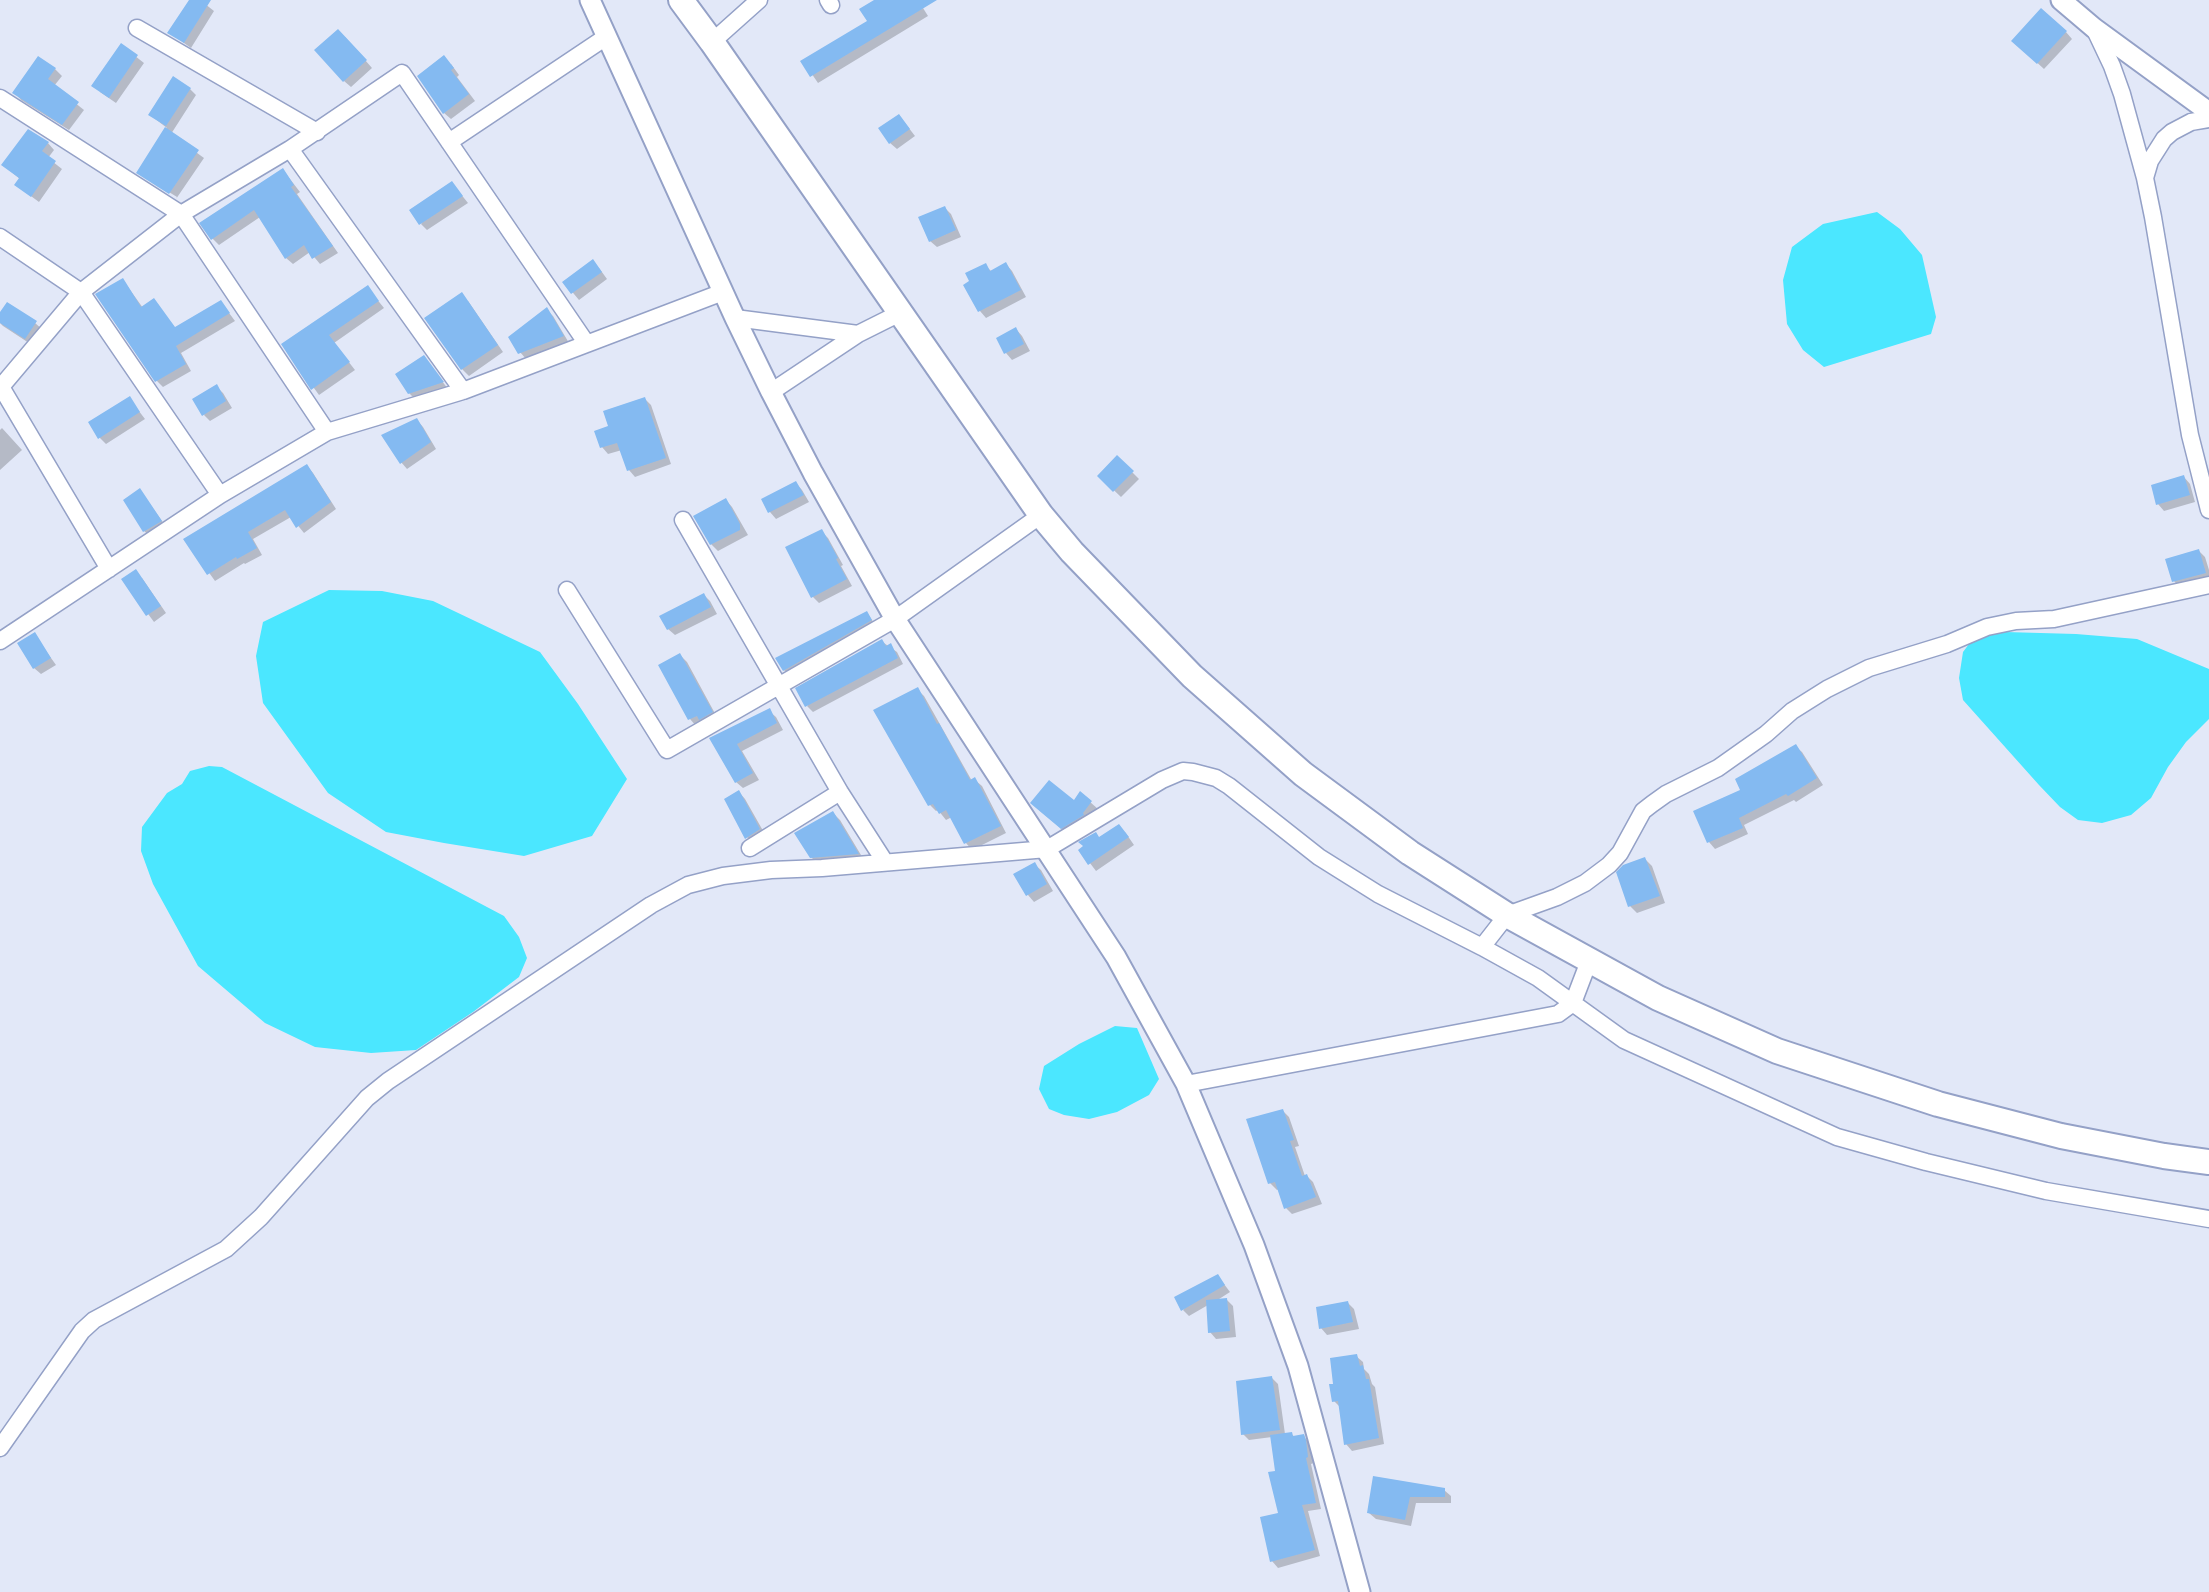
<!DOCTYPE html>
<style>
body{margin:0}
canvas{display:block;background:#e2e8f8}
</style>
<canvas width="2209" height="1592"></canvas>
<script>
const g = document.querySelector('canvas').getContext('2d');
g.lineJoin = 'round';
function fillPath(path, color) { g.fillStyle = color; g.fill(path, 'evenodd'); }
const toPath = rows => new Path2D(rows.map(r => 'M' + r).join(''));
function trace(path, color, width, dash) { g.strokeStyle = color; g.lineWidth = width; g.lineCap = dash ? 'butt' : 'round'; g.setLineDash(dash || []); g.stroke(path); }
fillPath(toPath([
 [1877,212,1900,229,1922,255,1936,317,1931,334,1824,367,1803,350,1787,324,1783,280,1792,247,1823,224],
 [329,590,382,591,433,601,540,652,578,704,627,779,592,836,524,856,444,843,386,832,328,793,263,703,256,656,263,622],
 [2005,632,2076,634,2137,639,2209,669,2209,719,2186,742,2168,767,2151,798,2131,815,2102,823,2078,820,2060,807,2039,785,1963,700,1959,678,1963,652,1972,640,1986,634],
 [209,766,222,767,504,916,519,937,527,958,519,977,473,1012,416,1050,371,1053,315,1047,265,1023,198,966,153,884,141,851,142,827,167,793,182,784,190,771],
 [1115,1026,1137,1028,1159,1079,1149,1095,1117,1112,1089,1119,1064,1115,1049,1109,1039,1089,1044,1066,1079,1044]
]), '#4be7ff');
fillPath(toPath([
 [191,0,200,0,214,11,191,48,170,33],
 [877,0,918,0,928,16,818,83,803,61,869,21],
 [2066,32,2072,39,2044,69,2020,47],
 [345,37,372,68,351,87,344,81],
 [121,45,144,63,116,103,100,92],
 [451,64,459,75,457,77,475,101,451,119,444,113],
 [55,69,62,76,54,86,84,110,69,130,21,100,15,93],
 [190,89,196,95,171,134,204,158,176,199,177,197,138,173,167,128,150,115],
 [905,123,915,136,897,149,890,143],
 [48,143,54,150,48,158,62,169,39,202,16,185,20,179,3,165],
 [283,170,300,192,297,194,338,253,320,264,310,252,293,264,286,258,260,217,219,245,212,238],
 [452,183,468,203,427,230,421,224],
 [945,208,951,214,961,237,937,247,930,241],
 [1006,264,1012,271,1026,297,986,318,980,311,966,285,985,265,992,272],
 [599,268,607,279,579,300,564,282],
 [123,280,143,308,154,301,176,329,221,302,235,321,181,353,191,371,163,387,157,381],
 [367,287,384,308,334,343,355,370,319,395,283,345],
 [468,301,503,352,469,376,462,369],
 [546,309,553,316,569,343,526,359,520,352],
 [0,315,35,323,42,329,32,345,3,326,0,323],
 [1016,329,1022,336,1030,351,1012,360,1006,353],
 [424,357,448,389,416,400,409,393],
 [216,386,223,393,232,408,210,421,204,415],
 [129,398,145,419,106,444,99,437],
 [645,399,651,405,671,464,635,477,629,470,622,450,608,454,602,447,610,428],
 [417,420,423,427,436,449,407,469,401,462],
 [2,428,22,450,0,470,0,430],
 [1117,457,1139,479,1121,497,1099,476],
 [307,466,313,473,336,509,304,533,291,517,253,539,262,555,245,564,244,563,215,581,185,539],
 [2184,477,2190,484,2195,502,2164,511,2158,504],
 [796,483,802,490,809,502,776,519,770,512,763,500],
 [140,490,167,528,151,537,144,531],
 [726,500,732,507,748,535,718,551,711,544],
 [821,531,828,538,843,565,841,566,852,586,819,603,813,597],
 [2199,551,2205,557,2209,570,2209,580,2180,588,2174,581],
 [142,578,166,613,154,622,123,580],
 [704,595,710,601,717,614,675,635,668,629],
 [867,613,877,627,790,677,784,670],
 [34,634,56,665,41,674,34,668],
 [881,641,897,652,903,664,813,712,807,706],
 [680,655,687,662,718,719,696,726,690,719],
 [918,690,924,696,972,781,975,780,982,786,1006,833,972,850,966,843,952,817,946,820,938,810,936,811,930,805],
 [769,711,776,717,783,730,742,751,759,780,743,788,736,782,712,739],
 [1795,746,1802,752,1823,785,1796,802,1794,800,1744,825,1748,834,1715,849,1709,842,1695,812,1743,791],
 [739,792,745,799,766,836,753,844,747,837],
 [1081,794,1098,809,1088,820,1068,834,1039,810,1074,802],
 [833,813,840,820,864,860,818,864,811,857],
 [1125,832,1134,845,1096,871,1080,850,1100,839],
 [1645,859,1652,866,1665,903,1637,913,1630,906],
 [1034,864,1041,870,1053,891,1034,902,1028,895,1016,874],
 [1283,1111,1289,1117,1299,1146,1295,1147,1305,1176,1307,1176,1313,1182,1322,1204,1292,1214,1286,1208,1279,1189,1277,1190,1270,1183],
 [1218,1276,1230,1292,1216,1301,1227,1300,1233,1306,1236,1337,1216,1339,1210,1332,1208,1305,1189,1316,1183,1310],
 [1348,1303,1354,1309,1359,1329,1327,1335,1321,1328],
 [1356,1356,1363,1362,1364,1369,1369,1374,1372,1384,1375,1387,1384,1444,1352,1451,1346,1444,1341,1408,1334,1401,1335,1385],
 [1272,1378,1278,1384,1285,1434,1291,1434,1295,1437,1303,1436,1310,1443,1314,1463,1311,1464,1321,1509,1308,1511,1320,1556,1278,1568,1272,1561,1280,1514,1272,1437,1249,1440,1243,1434],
 [1375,1478,1444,1490,1451,1496,1451,1503,1416,1503,1411,1526,1376,1519,1369,1513]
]), '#0003');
fillPath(toPath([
 [189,0,211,0,184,43,167,33],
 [874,0,937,0,810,77,800,61,867,21,859,9],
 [2041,8,2067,31,2037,64,2011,41],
 [338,29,367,60,343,82,314,50],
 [121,43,138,55,109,98,91,86],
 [444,55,454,68,451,70,469,94,443,114,417,76],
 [38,56,56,68,48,79,79,102,62,125,12,93],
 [173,76,191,88,166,126,148,115],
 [899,114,910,129,889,144,878,128],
 [165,127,199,150,169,194,136,173],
 [28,129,49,142,42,151,56,161,31,197,14,185,19,178,1,165],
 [283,168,294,185,291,187,333,246,312,259,304,245,285,259,254,210,211,240,199,223],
 [452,181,463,196,419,225,409,210],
 [945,206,956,230,929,242,918,217],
 [593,259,602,272,571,294,562,282],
 [1006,262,1021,290,978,312,963,285,969,281,965,273,986,263,990,271],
 [123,278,141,307,154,298,175,327,221,300,230,313,176,346,186,364,155,382,95,294],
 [368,285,379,301,329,335,350,362,311,390,281,344],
 [462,292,498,345,461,370,424,318],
 [7,302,37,321,25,339,0,323,0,312],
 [547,307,564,336,518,354,508,337],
 [1016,327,1024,344,1004,354,996,338],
 [424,355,444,382,408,394,395,374],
 [217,384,226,401,202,416,192,399],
 [130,396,140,412,98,439,88,422],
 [645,397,666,458,627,471,617,443,600,448,594,431,608,426,603,411],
 [417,418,431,442,400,464,381,435],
 [1117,455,1134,471,1113,492,1097,476],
 [307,464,331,502,296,528,285,510,248,532,257,548,237,559,236,557,207,575,183,539],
 [2184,475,2190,495,2156,505,2151,485],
 [796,481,804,495,768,513,761,499],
 [140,488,162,521,143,532,123,500],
 [726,498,740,524,740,530,710,545,693,516],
 [822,529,838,558,836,559,847,579,811,598,785,547],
 [2199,549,2206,573,2172,582,2165,559],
 [136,569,161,606,146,616,121,579],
 [704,593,711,607,667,630,659,616],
 [867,611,872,620,783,671,775,658],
 [35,632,51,658,33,669,17,643],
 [882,639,886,646,891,643,898,658,805,707,795,688],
 [680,653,713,712,699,720,697,716,688,720,658,665],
 [918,687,937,724,939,723,970,780,975,777,1001,826,964,844,946,810,939,814,933,804,928,806,873,710],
 [770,708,777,723,737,744,753,773,735,783,709,738],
 [1796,744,1817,778,1788,796,1786,794,1739,818,1743,828,1707,843,1693,811,1740,790,1735,779],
 [1049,780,1074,800,1080,791,1092,801,1083,813,1084,815,1061,829,1030,803],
 [739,790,760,829,745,839,724,799],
 [833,811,859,854,810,858,794,833],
 [1119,824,1129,837,1088,865,1078,850,1083,846,1078,842,1096,832,1099,837],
 [1645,857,1660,896,1628,907,1616,872,1623,865],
 [1035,862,1047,884,1026,896,1013,874],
 [1283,1109,1294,1140,1290,1141,1302,1176,1307,1174,1316,1197,1284,1209,1275,1182,1268,1184,1246,1119],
 [1218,1274,1225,1285,1181,1311,1174,1297],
 [1227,1298,1230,1331,1208,1333,1206,1300],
 [1348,1301,1353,1322,1319,1329,1316,1307],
 [1357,1354,1360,1366,1363,1365,1366,1379,1369,1379,1379,1438,1344,1445,1338,1401,1332,1402,1329,1384,1333,1384,1330,1358],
 [1272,1376,1280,1430,1241,1435,1236,1381],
 [1292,1432,1293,1436,1304,1434,1306,1440,1308,1457,1306,1458,1316,1503,1302,1505,1315,1550,1270,1562,1260,1517,1278,1513,1268,1472,1275,1471,1270,1435],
 [1373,1476,1445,1488,1445,1497,1410,1497,1405,1520,1367,1513]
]), '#84baf1');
const minor = toPath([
 [828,0,831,5],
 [137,28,317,132],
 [2094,28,2112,66,2122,94,2145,178,2153,217,2190,435,2209,510],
 [712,42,759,0],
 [0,98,181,214,327,432],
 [449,142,606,37],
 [290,149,463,391],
 [2145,178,2150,161,2164,139,2172,132,2191,122,2209,119],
 [0,237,81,292,220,495],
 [735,318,858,334],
 [0,385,109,569],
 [0,388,81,292,181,214,290,149,402,73,587,344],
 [771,392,858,334,900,313],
 [683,520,840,792,885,862],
 [567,590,667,750,895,619,1041,515],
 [0,641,220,495,327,432,463,391,723,292],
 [750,848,840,792],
 [1482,947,1538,978,1624,1040,1837,1137,1926,1162,2046,1191,2209,1219],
 [1186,1084,1558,1014,1573,1003,1589,961],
 [0,1448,82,1331,94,1320,226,1249,261,1217,367,1098,388,1081,651,905,688,885,723,876,771,870,822,868,1047,849,1162,780,1183,771,1193,772,1216,778,1229,786,1319,857,1378,894,1482,947,1507,915,1557,897,1585,883,1609,865,1620,853,1643,811,1652,804,1666,794,1718,768,1766,734,1792,711,1827,689,1869,668,1947,644,1987,627,2016,621,2054,619,2209,585]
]);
const tertiary = toPath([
 [590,0,735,318,771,392,813,473,895,619,1116,957,1186,1084,1254,1245,1298,1366,1360,1592],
 [2061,0,2094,28,2209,112]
]);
const primary = toPath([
 [681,0,712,42,1041,515,1072,552,1192,676,1303,774,1410,853,1507,915,1658,998,1777,1051,1938,1104,2061,1136,2164,1156,2209,1162]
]);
trace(minor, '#94a1c7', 19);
trace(tertiary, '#94a1c7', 23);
trace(primary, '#94a1c7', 28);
trace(minor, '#fff', 16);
trace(tertiary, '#fff', 19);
trace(primary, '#fff', 24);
</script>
